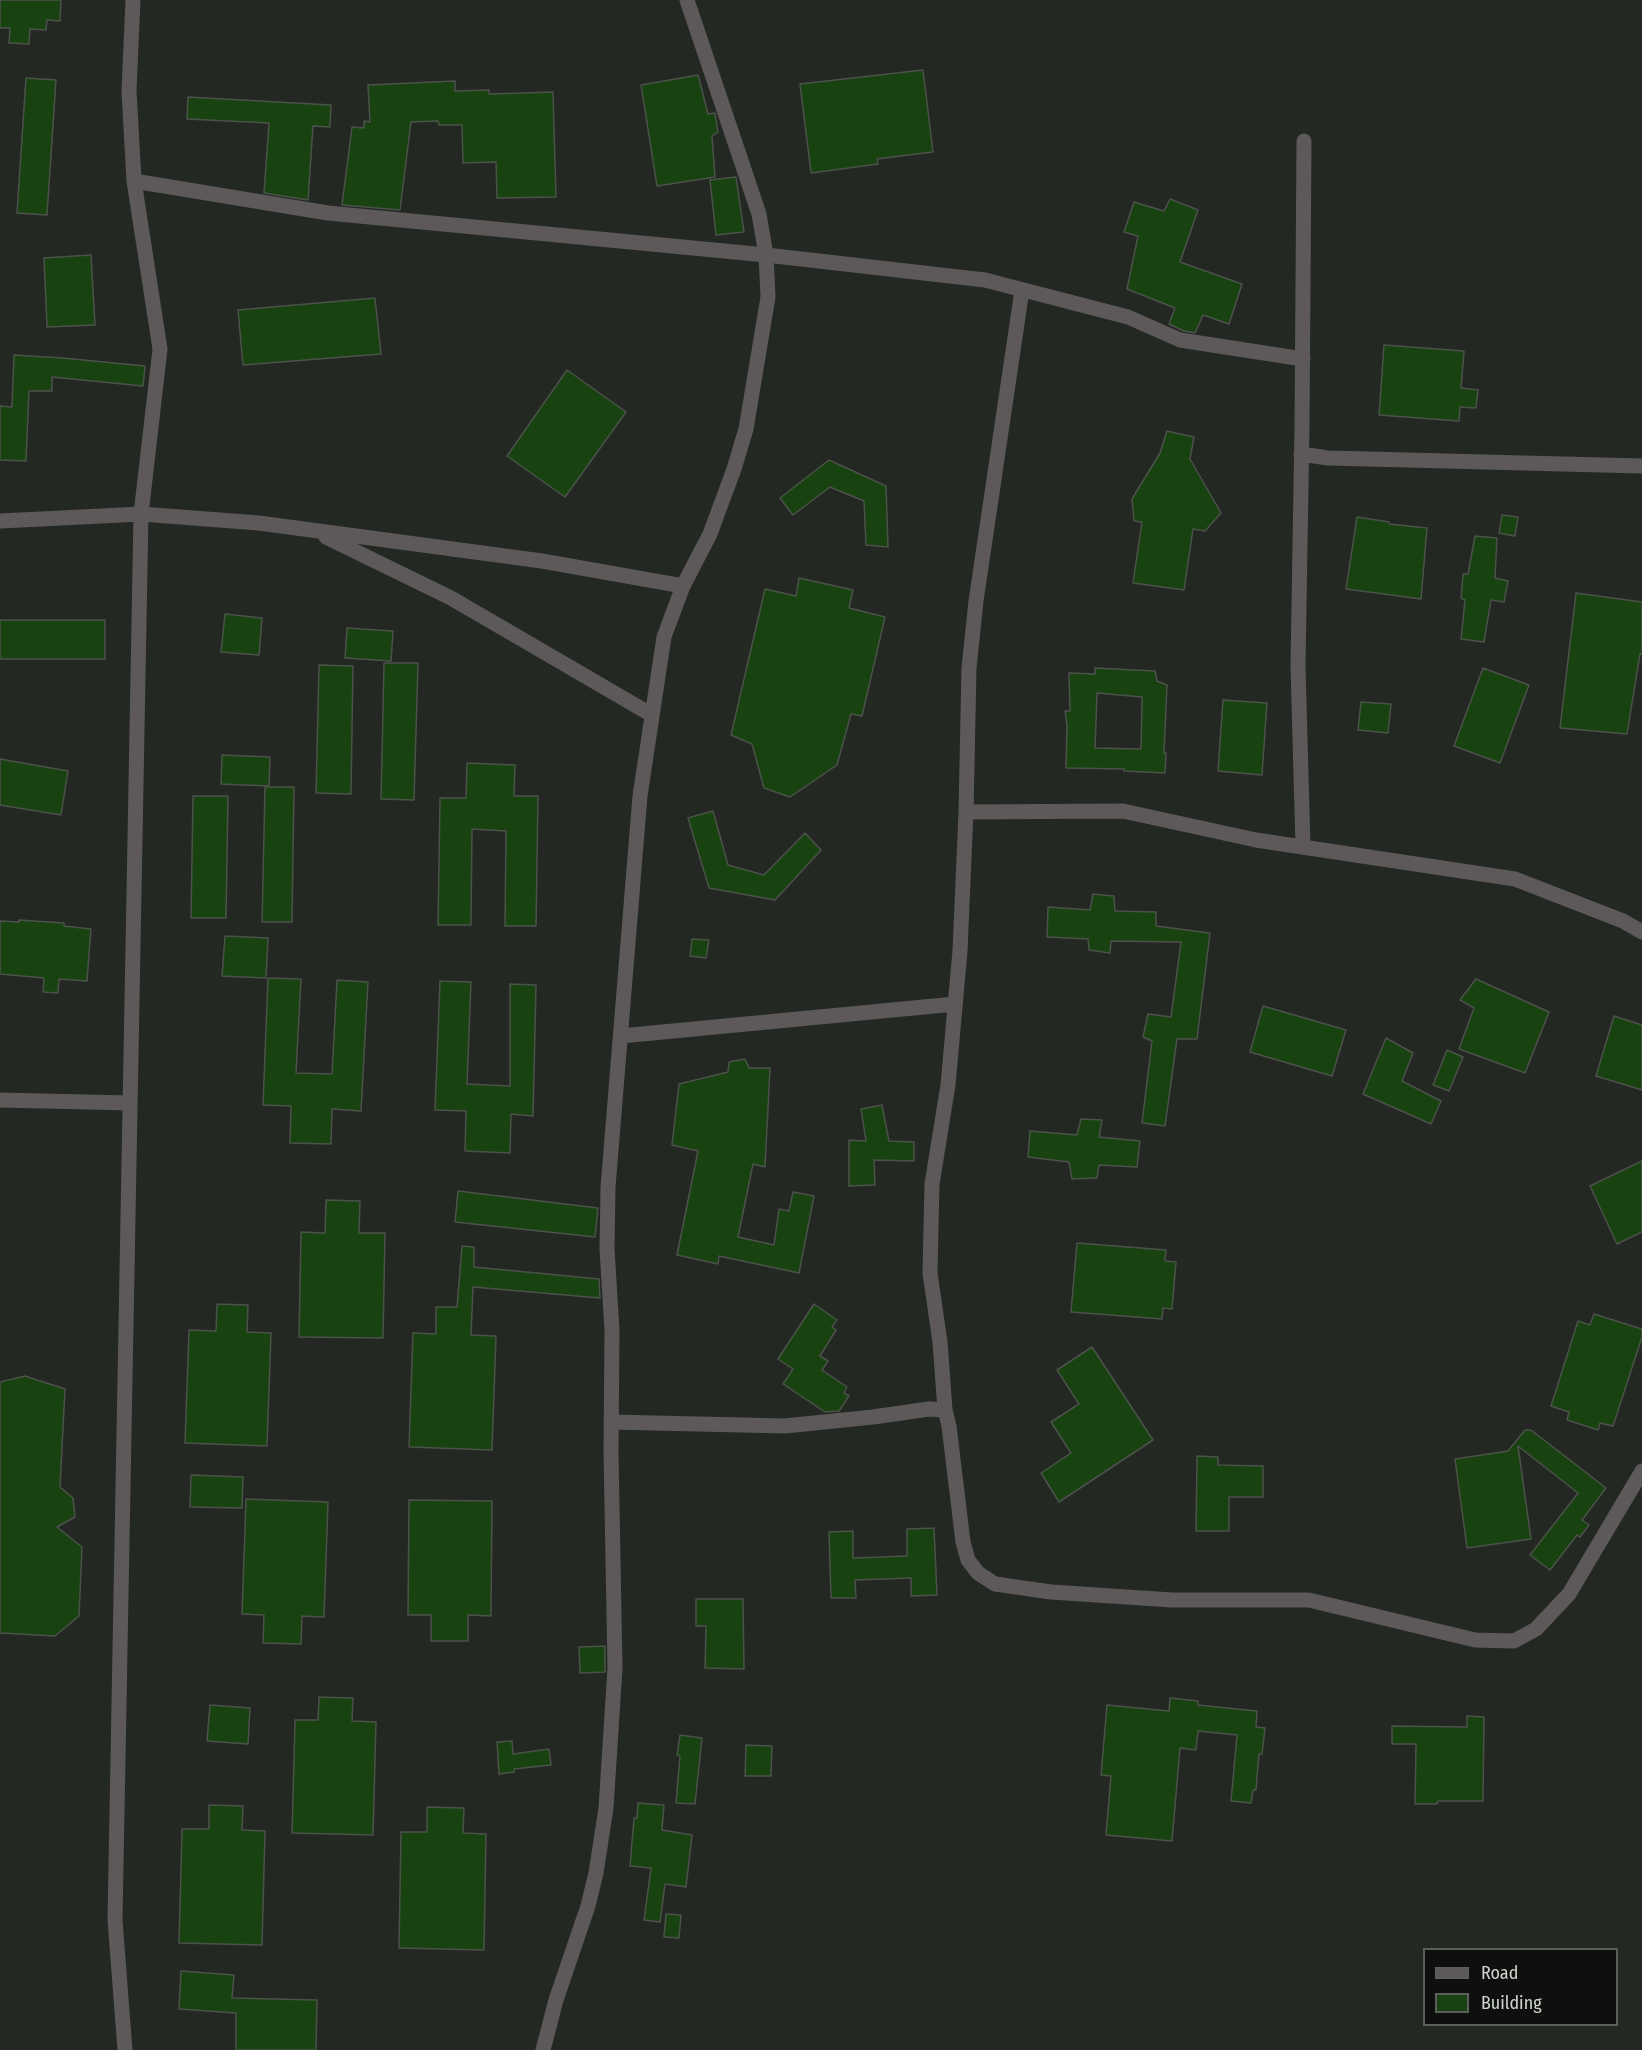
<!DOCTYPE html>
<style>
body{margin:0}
#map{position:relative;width:1642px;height:2050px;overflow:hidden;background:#232822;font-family:"Fira Sans Condensed",sans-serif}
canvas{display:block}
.legend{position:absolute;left:1423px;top:1948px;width:195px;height:78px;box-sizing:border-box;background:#0e100d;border:2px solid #5c5e5b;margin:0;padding:8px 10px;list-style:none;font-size:18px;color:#d0d3cf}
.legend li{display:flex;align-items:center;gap:12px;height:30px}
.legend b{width:30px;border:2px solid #5c5e5b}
</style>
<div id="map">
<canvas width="1642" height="2050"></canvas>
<ul class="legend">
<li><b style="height:8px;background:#5d595b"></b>Road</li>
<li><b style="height:16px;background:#184310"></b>Building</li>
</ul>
</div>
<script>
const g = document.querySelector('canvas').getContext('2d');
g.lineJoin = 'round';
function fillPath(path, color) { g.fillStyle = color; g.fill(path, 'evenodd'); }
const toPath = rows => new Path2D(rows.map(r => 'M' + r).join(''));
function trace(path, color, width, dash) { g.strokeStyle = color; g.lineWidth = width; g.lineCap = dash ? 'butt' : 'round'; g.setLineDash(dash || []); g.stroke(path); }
const building = toPath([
 [0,0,61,0,60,21,47,20,46,30,30,29,29,44,9,43,10,28,0,28,0,0],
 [923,70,933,152,877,159,878,164,811,173,800,84,923,70],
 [698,75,708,114,715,113,718,132,712,136,715,177,657,186,641,85,698,75],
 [26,78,56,80,47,215,17,213,26,78],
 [455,81,455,91,489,90,489,94,553,92,556,197,497,198,496,162,463,163,462,125,439,125,438,121,411,122,400,210,342,205,352,127,364,128,364,121,370,122,368,85,455,81],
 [188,97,331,105,330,127,313,126,308,200,264,193,269,123,187,119,188,97],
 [736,177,744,232,716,235,710,180,736,177],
 [1170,199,1198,210,1180,262,1242,284,1229,324,1203,315,1195,333,1184,331,1169,324,1175,308,1127,289,1138,236,1124,232,1134,202,1164,211,1170,199],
 [91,255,95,325,47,327,44,258,91,255],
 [375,298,381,354,243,365,238,310,375,298],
 [1384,345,1464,351,1461,388,1478,390,1476,408,1460,407,1459,421,1379,415,1384,345],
 [14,355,63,358,145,366,143,386,52,377,52,391,29,391,26,461,0,460,0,406,12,407,14,355],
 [567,370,626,412,565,497,507,456,567,370],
 [1167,431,1194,437,1190,459,1221,513,1205,531,1193,529,1184,590,1133,583,1142,522,1134,521,1132,499,1160,453,1167,431],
 [829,460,886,486,888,547,866,545,864,501,830,487,793,515,780,498,829,460],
 [1502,515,1518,517,1515,536,1499,533,1502,515],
 [1357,517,1389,522,1389,524,1427,528,1421,599,1346,589,1357,517],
 [1475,536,1497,538,1495,578,1508,581,1504,602,1491,600,1484,642,1461,639,1465,600,1461,598,1463,574,1468,574,1475,536],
 [799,578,853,590,849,608,885,617,862,716,851,714,837,765,790,797,764,788,752,744,731,735,765,589,796,596,799,578],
 [1576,593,1642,602,1642,654,1640,654,1627,734,1560,728,1576,593],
 [225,614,262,618,259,655,221,652,225,614],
 [0,620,105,620,105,659,0,659,0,620],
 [347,628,393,631,391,661,345,658,347,628],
 [384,663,418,663,414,800,381,799,384,663],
 [319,665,353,666,351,794,316,793,319,665],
 [1095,668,1155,671,1157,681,1167,685,1164,753,1166,753,1165,773,1124,771,1124,769,1066,768,1067,725,1065,711,1070,711,1069,673,1095,674,1095,668],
 [1097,693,1142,697,1141,749,1095,748,1097,693],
 [1483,668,1529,685,1500,763,1454,746,1483,668],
 [1223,700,1267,703,1262,775,1218,771,1223,700],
 [1361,702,1391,704,1388,733,1358,730,1361,702],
 [222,755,270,757,269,786,221,784,222,755],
 [0,759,68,771,61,815,0,805,0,759],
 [467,763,515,765,514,796,538,796,536,926,505,926,506,831,472,829,471,925,438,925,440,798,466,798,467,763],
 [265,787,294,787,292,922,262,922,265,787],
 [193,796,228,796,226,918,191,918,193,796],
 [713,811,728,865,764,875,805,833,821,850,775,900,709,888,688,818,713,811],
 [1093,894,1114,896,1115,911,1156,912,1156,926,1210,933,1197,1039,1177,1039,1165,1126,1142,1123,1152,1041,1143,1037,1148,1014,1171,1017,1181,942,1111,941,1110,953,1089,950,1088,939,1047,937,1048,907,1090,910,1093,894],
 [19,920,64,923,64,926,91,929,87,981,59,979,58,993,43,992,44,978,0,974,0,921,19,922,19,920],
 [225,936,268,938,266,978,222,976,225,936],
 [692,939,709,940,706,958,690,956,692,939],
 [268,978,301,979,296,1073,332,1074,337,980,368,982,361,1111,332,1109,331,1144,290,1143,291,1106,263,1105,268,978],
 [1476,979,1549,1012,1525,1073,1459,1049,1474,1008,1460,1000,1476,979],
 [440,981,471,982,467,1084,510,1086,510,984,536,985,533,1116,511,1114,510,1153,465,1151,466,1111,435,1110,440,981],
 [1263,1006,1346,1030,1332,1076,1250,1052,1263,1006],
 [1614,1016,1642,1025,1642,1090,1596,1076,1614,1016],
 [1386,1038,1413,1053,1402,1081,1441,1101,1431,1124,1363,1094,1386,1038],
 [1447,1050,1463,1057,1449,1091,1433,1085,1447,1050],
 [745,1059,749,1068,770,1068,765,1167,753,1164,738,1237,774,1245,779,1209,789,1211,793,1192,814,1196,799,1273,719,1256,718,1264,677,1255,698,1151,672,1145,679,1084,728,1072,729,1062,745,1059],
 [882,1105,889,1141,914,1142,914,1161,874,1160,875,1185,849,1186,849,1140,866,1141,861,1109,882,1105],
 [1081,1119,1102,1120,1099,1137,1140,1141,1137,1167,1099,1165,1097,1178,1072,1179,1069,1162,1028,1157,1030,1131,1077,1135,1081,1119],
 [1642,1161,1642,1232,1617,1244,1590,1186,1642,1161],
 [458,1191,598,1208,595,1237,455,1222,458,1191],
 [326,1200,360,1201,359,1233,385,1233,383,1338,299,1337,301,1232,325,1233,326,1200],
 [1077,1243,1166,1250,1165,1261,1176,1262,1172,1309,1163,1308,1162,1319,1071,1312,1077,1243],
 [462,1246,474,1247,474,1267,599,1279,600,1298,473,1287,471,1335,496,1336,492,1450,409,1447,413,1333,436,1334,436,1307,457,1307,462,1246],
 [217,1304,248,1305,247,1332,271,1333,267,1446,185,1443,189,1330,216,1331,217,1304],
 [814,1304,837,1320,832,1327,836,1330,820,1356,828,1361,822,1370,847,1387,844,1393,849,1396,839,1411,825,1412,783,1384,793,1369,778,1359,814,1304],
 [1594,1314,1642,1329,1642,1337,1613,1426,1600,1423,1598,1430,1567,1420,1569,1412,1551,1406,1578,1321,1590,1325,1594,1314],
 [1092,1347,1153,1440,1059,1502,1041,1473,1071,1453,1051,1422,1079,1404,1057,1370,1092,1347],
 [25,1376,65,1389,60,1487,73,1498,75,1517,57,1527,82,1547,79,1616,55,1636,0,1633,0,1382,25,1376],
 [1525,1430,1531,1430,1606,1488,1582,1520,1589,1525,1580,1537,1577,1535,1550,1570,1530,1555,1578,1493,1518,1446,1531,1539,1467,1548,1455,1459,1508,1451,1525,1430],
 [1197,1456,1218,1457,1218,1465,1263,1466,1263,1497,1229,1497,1229,1531,1196,1531,1197,1456],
 [191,1475,243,1477,242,1508,190,1507,191,1475],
 [246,1499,328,1502,324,1617,302,1616,301,1644,263,1643,264,1615,242,1614,246,1499],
 [409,1500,492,1501,491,1616,468,1615,468,1641,431,1641,431,1615,408,1615,409,1500],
 [934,1528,937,1595,911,1596,911,1578,855,1580,856,1598,831,1598,829,1532,853,1531,853,1558,907,1556,907,1529,934,1528],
 [696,1599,743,1599,744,1669,705,1668,706,1626,696,1626,696,1599],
 [605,1646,605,1672,580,1673,579,1647,605,1646],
 [319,1697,353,1698,352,1721,376,1722,373,1835,292,1833,295,1720,318,1720,319,1697],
 [1170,1698,1198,1701,1198,1705,1257,1711,1256,1727,1265,1728,1262,1754,1259,1754,1256,1790,1253,1790,1251,1803,1231,1801,1237,1735,1198,1731,1196,1750,1180,1748,1172,1841,1106,1835,1111,1776,1101,1775,1107,1705,1169,1711,1170,1698],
 [210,1705,250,1708,248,1744,207,1741,210,1705],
 [1467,1716,1484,1717,1483,1801,1438,1801,1437,1804,1415,1804,1416,1744,1392,1744,1392,1726,1467,1727,1467,1716],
 [680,1735,702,1738,695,1804,676,1803,680,1756,677,1755,680,1735],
 [512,1741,513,1754,549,1749,551,1765,514,1769,514,1772,499,1774,497,1742,512,1741],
 [746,1745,772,1746,771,1776,745,1776,746,1745],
 [638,1803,664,1805,662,1830,692,1835,686,1887,665,1884,660,1922,644,1920,651,1868,630,1866,634,1818,637,1818,638,1803],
 [209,1805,243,1806,242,1830,265,1831,262,1945,179,1943,182,1829,209,1829,209,1805],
 [427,1807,464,1808,463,1833,486,1834,484,1950,399,1948,401,1832,427,1832,427,1807],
 [666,1914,681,1915,679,1938,664,1937,666,1914],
 [181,1971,234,1975,232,1998,317,2000,316,2050,236,2050,236,2013,179,2009,181,1971]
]);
fillPath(building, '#184310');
trace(building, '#4c524b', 1.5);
trace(toPath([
 [134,181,328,213,766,255,985,280,1128,317,1180,340,1303,359],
 [1022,290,976,601,969,668,966,812,960,951,948,1085,932,1184,930,1273,940,1342,945,1410,949,1426,963,1542,968,1560,978,1573,995,1584,1051,1592,1172,1600,1309,1600,1475,1640,1514,1641,1536,1629,1569,1594,1642,1471],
 [1301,454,1328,458,1642,466],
 [0,521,141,514,259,523,542,561,683,586],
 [326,537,451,598,652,715],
 [966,812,1123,811,1256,840,1515,879,1623,921,1642,932],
 [1303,847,1298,666,1302,426,1304,141],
 [621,1036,955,1004],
 [0,1100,130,1103],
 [611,1422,785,1426,873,1417,929,1409,945,1410],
 [125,2050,115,1920,141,514,160,349,134,181,129,91,133,0],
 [543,2050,556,2000,588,1906,596,1873,606,1808,615,1668,611,1453,612,1330,607,1249,608,1187,640,796,664,637,683,586,710,534,734,469,746,429,768,297,766,255,759,214,687,0]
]), '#5d595b', 15);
</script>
